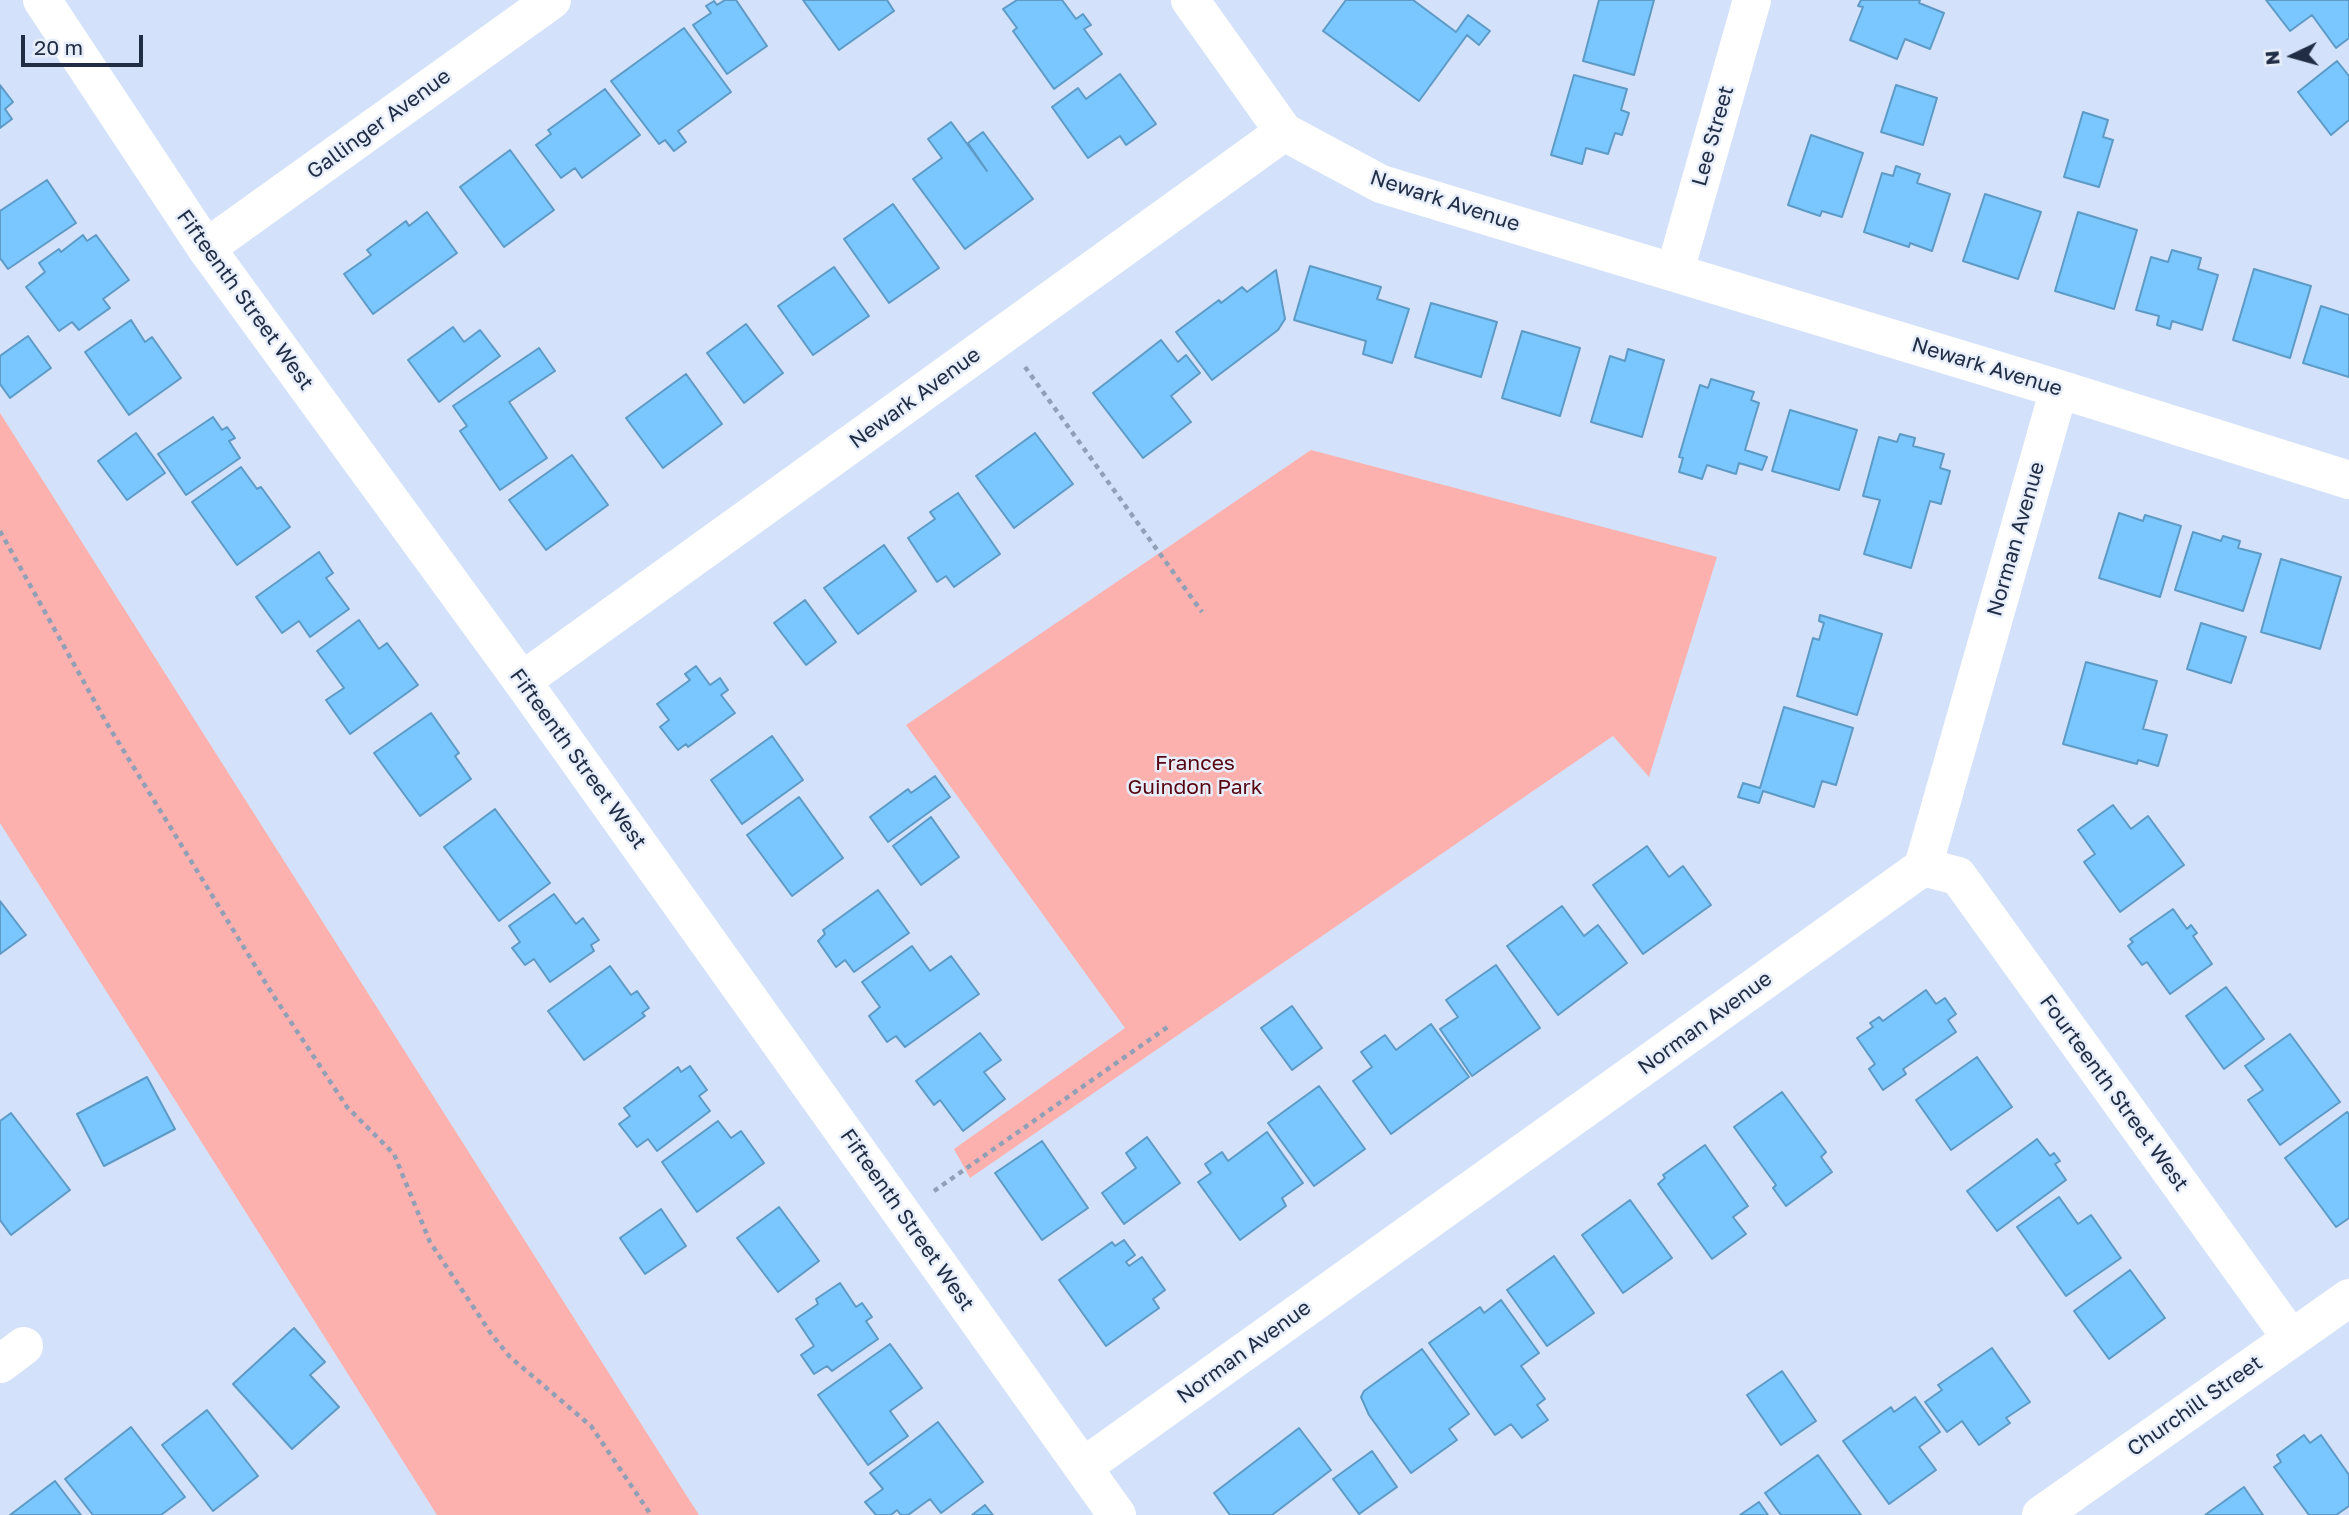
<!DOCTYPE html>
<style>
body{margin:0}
#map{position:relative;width:2349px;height:1515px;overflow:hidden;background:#d3e1fa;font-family:"Golos Text",sans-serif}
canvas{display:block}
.north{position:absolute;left:2258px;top:21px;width:70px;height:70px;-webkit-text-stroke:5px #e7eefa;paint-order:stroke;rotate:265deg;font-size:19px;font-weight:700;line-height:28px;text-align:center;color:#202d44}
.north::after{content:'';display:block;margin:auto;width:24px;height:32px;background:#202d44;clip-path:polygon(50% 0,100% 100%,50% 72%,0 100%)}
.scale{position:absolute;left:21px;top:35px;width:122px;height:32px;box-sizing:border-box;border:4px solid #202d44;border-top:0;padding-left:9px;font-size:21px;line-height:24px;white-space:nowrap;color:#202d44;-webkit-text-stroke:5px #e7eefa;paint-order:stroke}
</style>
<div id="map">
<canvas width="2349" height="1515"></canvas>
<div class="north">N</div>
<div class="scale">20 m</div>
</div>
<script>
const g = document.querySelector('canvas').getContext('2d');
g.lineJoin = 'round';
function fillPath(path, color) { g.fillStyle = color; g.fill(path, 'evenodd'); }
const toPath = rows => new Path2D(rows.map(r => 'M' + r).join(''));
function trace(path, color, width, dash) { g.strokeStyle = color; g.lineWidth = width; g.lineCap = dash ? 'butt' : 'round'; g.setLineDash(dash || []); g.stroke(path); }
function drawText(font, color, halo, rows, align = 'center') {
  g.font = font + ' "Golos Text",sans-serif'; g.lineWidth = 5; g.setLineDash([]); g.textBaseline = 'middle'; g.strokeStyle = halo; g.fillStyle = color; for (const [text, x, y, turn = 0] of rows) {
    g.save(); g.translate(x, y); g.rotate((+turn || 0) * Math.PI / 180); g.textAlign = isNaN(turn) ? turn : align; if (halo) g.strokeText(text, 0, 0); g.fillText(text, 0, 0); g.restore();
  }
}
fillPath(toPath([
 [0,413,683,1490,699,1515,437,1515,0,823],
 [1311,450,1717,557,1649,777,1613,736,970,1178,954,1149,1125,1028,906,725]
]), '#fdb1ae');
const building = toPath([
 [725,0,736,0,767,46,727,74,693,25,711,13,706,6,714,1,717,5,725,0],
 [803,0,887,0,894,11,839,50,803,0],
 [1017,0,1062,0,1076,19,1083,14,1091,25,1084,29,1102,54,1054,89,1013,31,1017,28,1003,9,1017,0],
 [1346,0,1413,0,1456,32,1468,15,1490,31,1479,45,1467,35,1419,101,1323,31,1346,0],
 [1599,0,1654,0,1634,75,1583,61,1599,0],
 [1861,0,1920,0,1919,3,1944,13,1930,49,1905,39,1897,59,1850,40,1863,7,1858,6,1861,0],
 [2266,0,2349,0,2349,38,2336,48,2312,15,2290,31,2266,0],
 [684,28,731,92,678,131,686,142,674,151,665,140,659,144,611,81,684,28],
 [2337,61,2349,76,2349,120,2331,135,2298,92,2337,61],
 [1120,74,1156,124,1126,145,1120,136,1088,158,1052,107,1078,88,1086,99,1120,74],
 [1574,75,1627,89,1621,110,1629,113,1622,135,1615,133,1608,154,1586,148,1582,164,1551,155,1574,75],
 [0,85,13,102,5,109,12,119,0,128,0,85],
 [1896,85,1937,98,1923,145,1881,132,1896,85],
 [605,89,640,135,582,178,575,168,561,178,536,145,551,134,548,130,605,89],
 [2083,112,2108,120,2103,137,2113,140,2099,187,2064,177,2083,112],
 [951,122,987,171,968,143,983,132,1033,199,965,249,913,179,942,158,928,139,951,122],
 [1811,135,1863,153,1842,217,1822,211,1820,216,1788,205,1811,135],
 [510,150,554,210,504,247,460,187,510,150],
 [1896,166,1920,174,1917,183,1950,194,1932,251,1910,243,1909,247,1864,232,1882,173,1893,176,1896,166],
 [47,180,76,223,8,269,0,258,0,211,47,180],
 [1985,194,2041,212,2018,279,1963,261,1985,194],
 [893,204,939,268,889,303,844,239,893,204],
 [427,212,457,253,373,314,344,274,371,255,367,250,406,221,409,226,427,212],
 [2078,212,2137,230,2114,309,2055,291,2078,212],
 [83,235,87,241,96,235,129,280,103,299,110,308,79,330,72,322,59,331,26,287,45,272,39,263,59,249,61,252,83,235],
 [2172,250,2201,258,2198,269,2218,275,2202,330,2172,321,2170,329,2157,325,2159,316,2136,310,2151,257,2168,262,2172,250],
 [1310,266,1381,287,1377,299,1409,309,1392,363,1363,354,1366,341,1294,320,1310,266],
 [834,267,869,316,813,355,778,306,834,267],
 [2254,269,2311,286,2290,358,2233,340,2254,269],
 [1276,270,1285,319,1278,330,1212,380,1176,332,1219,300,1221,303,1242,287,1247,292,1276,270],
 [1431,303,1497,322,1481,377,1415,357,1431,303],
 [2321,306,2349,315,2349,377,2303,363,2321,306],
 [131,320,145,342,152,337,181,378,129,415,85,352,131,320],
 [746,324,783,373,744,403,707,353,746,324],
 [453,327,464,342,480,330,500,356,439,402,408,360,453,327],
 [1522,331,1580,348,1560,416,1502,398,1522,331],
 [28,336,51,368,10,398,0,384,0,356,28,336],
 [1161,340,1178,362,1186,355,1200,373,1171,396,1191,422,1143,458,1093,393,1161,340],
 [539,348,555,371,509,402,547,458,500,490,460,431,467,426,453,406,539,348],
 [1628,349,1664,360,1642,437,1591,422,1610,356,1625,361,1628,349],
 [686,374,722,424,663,468,626,418,686,374],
 [1711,379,1754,392,1751,400,1759,403,1745,450,1767,457,1762,470,1739,463,1736,474,1707,465,1702,479,1679,472,1683,458,1679,457,1700,385,1708,388,1711,379],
 [1790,410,1857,430,1839,490,1772,471,1790,410],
 [213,417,222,430,227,427,235,438,229,441,240,458,186,495,158,454,213,417],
 [136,433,165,473,127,500,98,461,136,433],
 [1035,433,1073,484,1014,528,976,476,1035,433],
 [1900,434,1915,438,1913,446,1944,454,1940,468,1950,471,1941,504,1930,501,1911,568,1864,554,1880,500,1863,496,1879,437,1897,442,1900,434],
 [572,455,608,505,546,550,509,500,572,455],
 [241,467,257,489,261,487,290,527,237,565,192,502,241,467],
 [958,493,1000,554,954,587,946,576,937,582,908,538,935,519,930,512,958,493],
 [2119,513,2143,521,2145,515,2181,526,2160,597,2099,578,2119,513],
 [2193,532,2221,541,2223,536,2240,541,2238,548,2261,554,2243,611,2175,590,2193,532],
 [884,545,916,591,858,634,824,588,884,545],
 [319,552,333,573,326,578,349,609,310,637,299,621,282,633,256,597,319,552],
 [2281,559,2341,577,2320,649,2261,632,2281,559],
 [805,600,836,642,806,665,774,623,805,600],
 [1820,615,1882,634,1857,715,1797,696,1813,638,1819,640,1824,623,1819,621,1820,615],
 [359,620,379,649,387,643,418,685,350,734,326,700,344,688,317,651,359,620],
 [2201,623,2246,637,2231,683,2187,669,2201,623],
 [2086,662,2157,681,2143,729,2167,735,2158,766,2138,760,2137,764,2063,744,2086,662],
 [696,666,710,685,720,678,728,690,721,695,735,713,688,747,686,744,678,750,660,727,669,720,657,704,690,680,685,674,696,666],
 [1784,707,1853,728,1836,785,1822,781,1814,807,1763,791,1759,803,1738,797,1743,783,1760,788,1784,707],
 [431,713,459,753,455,756,471,779,420,816,374,753,431,713],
 [772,736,803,780,742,824,711,780,772,736],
 [935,776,950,797,888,842,870,817,908,789,911,793,935,776],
 [799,797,843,858,792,896,747,835,799,797],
 [2113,805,2131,829,2148,816,2184,865,2120,912,2084,862,2095,854,2078,830,2113,805],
 [495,809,550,883,499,921,444,847,495,809],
 [931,817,959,857,921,885,893,846,931,817],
 [1647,846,1669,877,1683,866,1711,905,1643,954,1593,885,1647,846],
 [878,890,909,933,854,972,845,960,836,967,818,941,825,934,823,930,878,890],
 [554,894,576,924,583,918,599,940,591,945,594,951,550,982,534,959,525,965,512,948,520,942,509,926,554,894],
 [0,901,26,935,0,954,0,901],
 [1562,906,1584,936,1598,925,1627,963,1558,1015,1507,946,1562,906],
 [2173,909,2187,929,2191,925,2197,933,2193,936,2212,964,2170,994,2147,962,2142,965,2128,946,2133,942,2130,939,2173,909],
 [912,946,930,971,951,956,979,994,905,1047,896,1036,887,1042,869,1016,880,1007,862,982,912,946],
 [1496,965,1540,1028,1472,1076,1440,1029,1458,1017,1446,1000,1496,965],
 [610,966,631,995,637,991,649,1008,642,1013,645,1016,584,1060,548,1011,610,966],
 [2226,987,2264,1039,2224,1069,2186,1016,2226,987],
 [1926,990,1936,1004,1945,998,1956,1014,1948,1020,1956,1032,1903,1069,1906,1074,1883,1090,1869,1069,1875,1064,1857,1038,1873,1027,1870,1023,1879,1017,1883,1021,1926,990],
 [1292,1006,1322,1048,1292,1070,1261,1028,1292,1006],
 [1431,1024,1469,1077,1391,1134,1353,1081,1372,1067,1361,1052,1385,1035,1396,1050,1431,1024],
 [980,1033,1001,1060,984,1072,1005,1099,963,1131,940,1100,934,1105,916,1081,980,1033],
 [2290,1034,2340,1102,2280,1145,2248,1100,2263,1090,2245,1066,2290,1034],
 [1977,1057,2012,1107,1951,1150,1916,1100,1977,1057],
 [690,1066,707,1090,699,1096,710,1111,657,1151,648,1139,637,1147,619,1124,630,1116,624,1108,678,1067,681,1072,690,1066],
 [147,1077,175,1129,104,1166,77,1114,147,1077],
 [1319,1086,1365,1149,1314,1186,1268,1123,1319,1086],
 [1782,1092,1826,1152,1821,1157,1832,1172,1786,1206,1773,1188,1776,1185,1734,1127,1782,1092],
 [2347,1112,2349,1114,2349,1218,2336,1227,2285,1158,2347,1112],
 [11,1113,70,1190,11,1235,0,1220,0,1121,11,1113],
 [718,1121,731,1138,741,1131,764,1163,697,1212,662,1162,718,1121],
 [1267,1132,1303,1183,1282,1198,1286,1206,1240,1240,1198,1182,1211,1173,1205,1164,1222,1152,1228,1161,1267,1132],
 [1147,1137,1180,1183,1124,1224,1102,1193,1136,1168,1126,1153,1147,1137],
 [2037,1139,2050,1156,2054,1153,2060,1161,2055,1164,2066,1180,1997,1231,1967,1191,2037,1139],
 [1042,1141,1088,1208,1042,1240,995,1173,1042,1141],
 [1705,1145,1748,1206,1733,1217,1746,1234,1712,1259,1658,1184,1665,1178,1663,1175,1705,1145],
 [2059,1197,2078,1224,2091,1215,2121,1258,2066,1296,2017,1227,2059,1197],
 [1630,1200,1672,1258,1623,1293,1582,1235,1630,1200],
 [779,1207,819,1261,778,1292,737,1238,779,1207],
 [661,1209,686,1246,645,1274,620,1238,661,1209],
 [1124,1240,1135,1255,1126,1262,1129,1266,1142,1257,1165,1290,1153,1299,1159,1308,1106,1346,1059,1280,1112,1242,1115,1246,1124,1240],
 [1554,1256,1594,1313,1547,1346,1507,1290,1554,1256],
 [2130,1270,2165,1318,2109,1359,2074,1311,2130,1270],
 [840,1283,856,1307,862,1303,872,1317,866,1321,878,1339,832,1371,827,1366,814,1374,801,1355,814,1346,796,1319,818,1304,816,1299,840,1283],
 [1501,1300,1539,1353,1521,1366,1545,1399,1537,1405,1548,1420,1522,1438,1511,1424,1495,1435,1429,1343,1480,1307,1484,1313,1501,1300],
 [294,1328,325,1362,310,1375,339,1407,292,1449,233,1384,294,1328],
 [890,1344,922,1388,890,1411,908,1436,868,1465,818,1395,890,1344],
 [1992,1348,2030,1402,2006,1418,2010,1423,1979,1445,1962,1421,1947,1432,1925,1402,1942,1390,1938,1385,1992,1348],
 [1422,1349,1469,1414,1449,1429,1457,1440,1411,1473,1369,1415,1361,1397,1364,1391,1422,1349],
 [1782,1371,1816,1421,1781,1445,1747,1395,1782,1371],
 [1915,1397,1940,1432,1919,1447,1936,1470,1889,1504,1843,1441,1891,1407,1894,1412,1915,1397],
 [207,1410,258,1476,213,1511,162,1445,207,1410],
 [938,1422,983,1482,941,1513,930,1499,908,1515,901,1515,897,1510,891,1515,876,1515,865,1502,883,1489,870,1473,938,1422],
 [131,1427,185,1497,161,1515,93,1515,65,1479,131,1427],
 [1299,1428,1331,1470,1272,1515,1230,1515,1214,1493,1299,1428],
 [2304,1435,2310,1443,2321,1435,2349,1475,2349,1506,2336,1515,2309,1515,2274,1467,2281,1462,2277,1455,2304,1435],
 [1372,1451,1397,1487,1359,1514,1333,1479,1372,1451],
 [1818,1455,1861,1515,1781,1515,1765,1493,1818,1455],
 [55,1481,81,1515,10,1515,55,1481],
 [2244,1487,2263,1515,2205,1515,2244,1487],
 [1759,1502,1768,1515,1740,1515,1759,1502],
 [985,1505,993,1515,972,1515,985,1505]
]);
fillPath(building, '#79c7fe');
trace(building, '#5d9ac6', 2);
trace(toPath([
 [1025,367,1202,612],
 [0,531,106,722,273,995,347,1107,394,1154,430,1242,492,1335,510,1357,591,1426,651,1515],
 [934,1191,1169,1026]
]), '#919fb7', 4.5, [5, 5]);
trace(toPath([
 [42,0,206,248,522,681,1117,1515],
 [1190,0,1284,132],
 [206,248,552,0],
 [1675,271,1752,0],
 [522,681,1284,132,1381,184,2059,389,2349,480],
 [1923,867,1958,876,2291,1338],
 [0,1364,24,1346],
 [1083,1467,1923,867,2059,389],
 [2041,1515,2349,1298]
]), '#fff', 38);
drawText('21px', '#202d44', '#e7eefa', [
 ["Gallinger Avenue",379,124,-36],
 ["Lee Street",1713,136,-74],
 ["Newark Avenue",1445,201,18],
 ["Fifteenth Street West",245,300,54],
 ["Newark Avenue",1987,367,17],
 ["Newark Avenue",915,398,-36],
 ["Norman Avenue",2016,539,-74],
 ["Fifteenth Street West",578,759,54],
 ["Norman Avenue",1705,1023,-36],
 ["Fourteenth Street West",2114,1093,54],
 ["Fifteenth Street West",907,1220,55],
 ["Norman Avenue",1244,1352,-36],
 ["Churchill Street",2195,1406,-35]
]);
drawText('21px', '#570511', '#e7eefa', [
 ["Frances",1195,763],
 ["Guindon Park",1195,787]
]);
</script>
